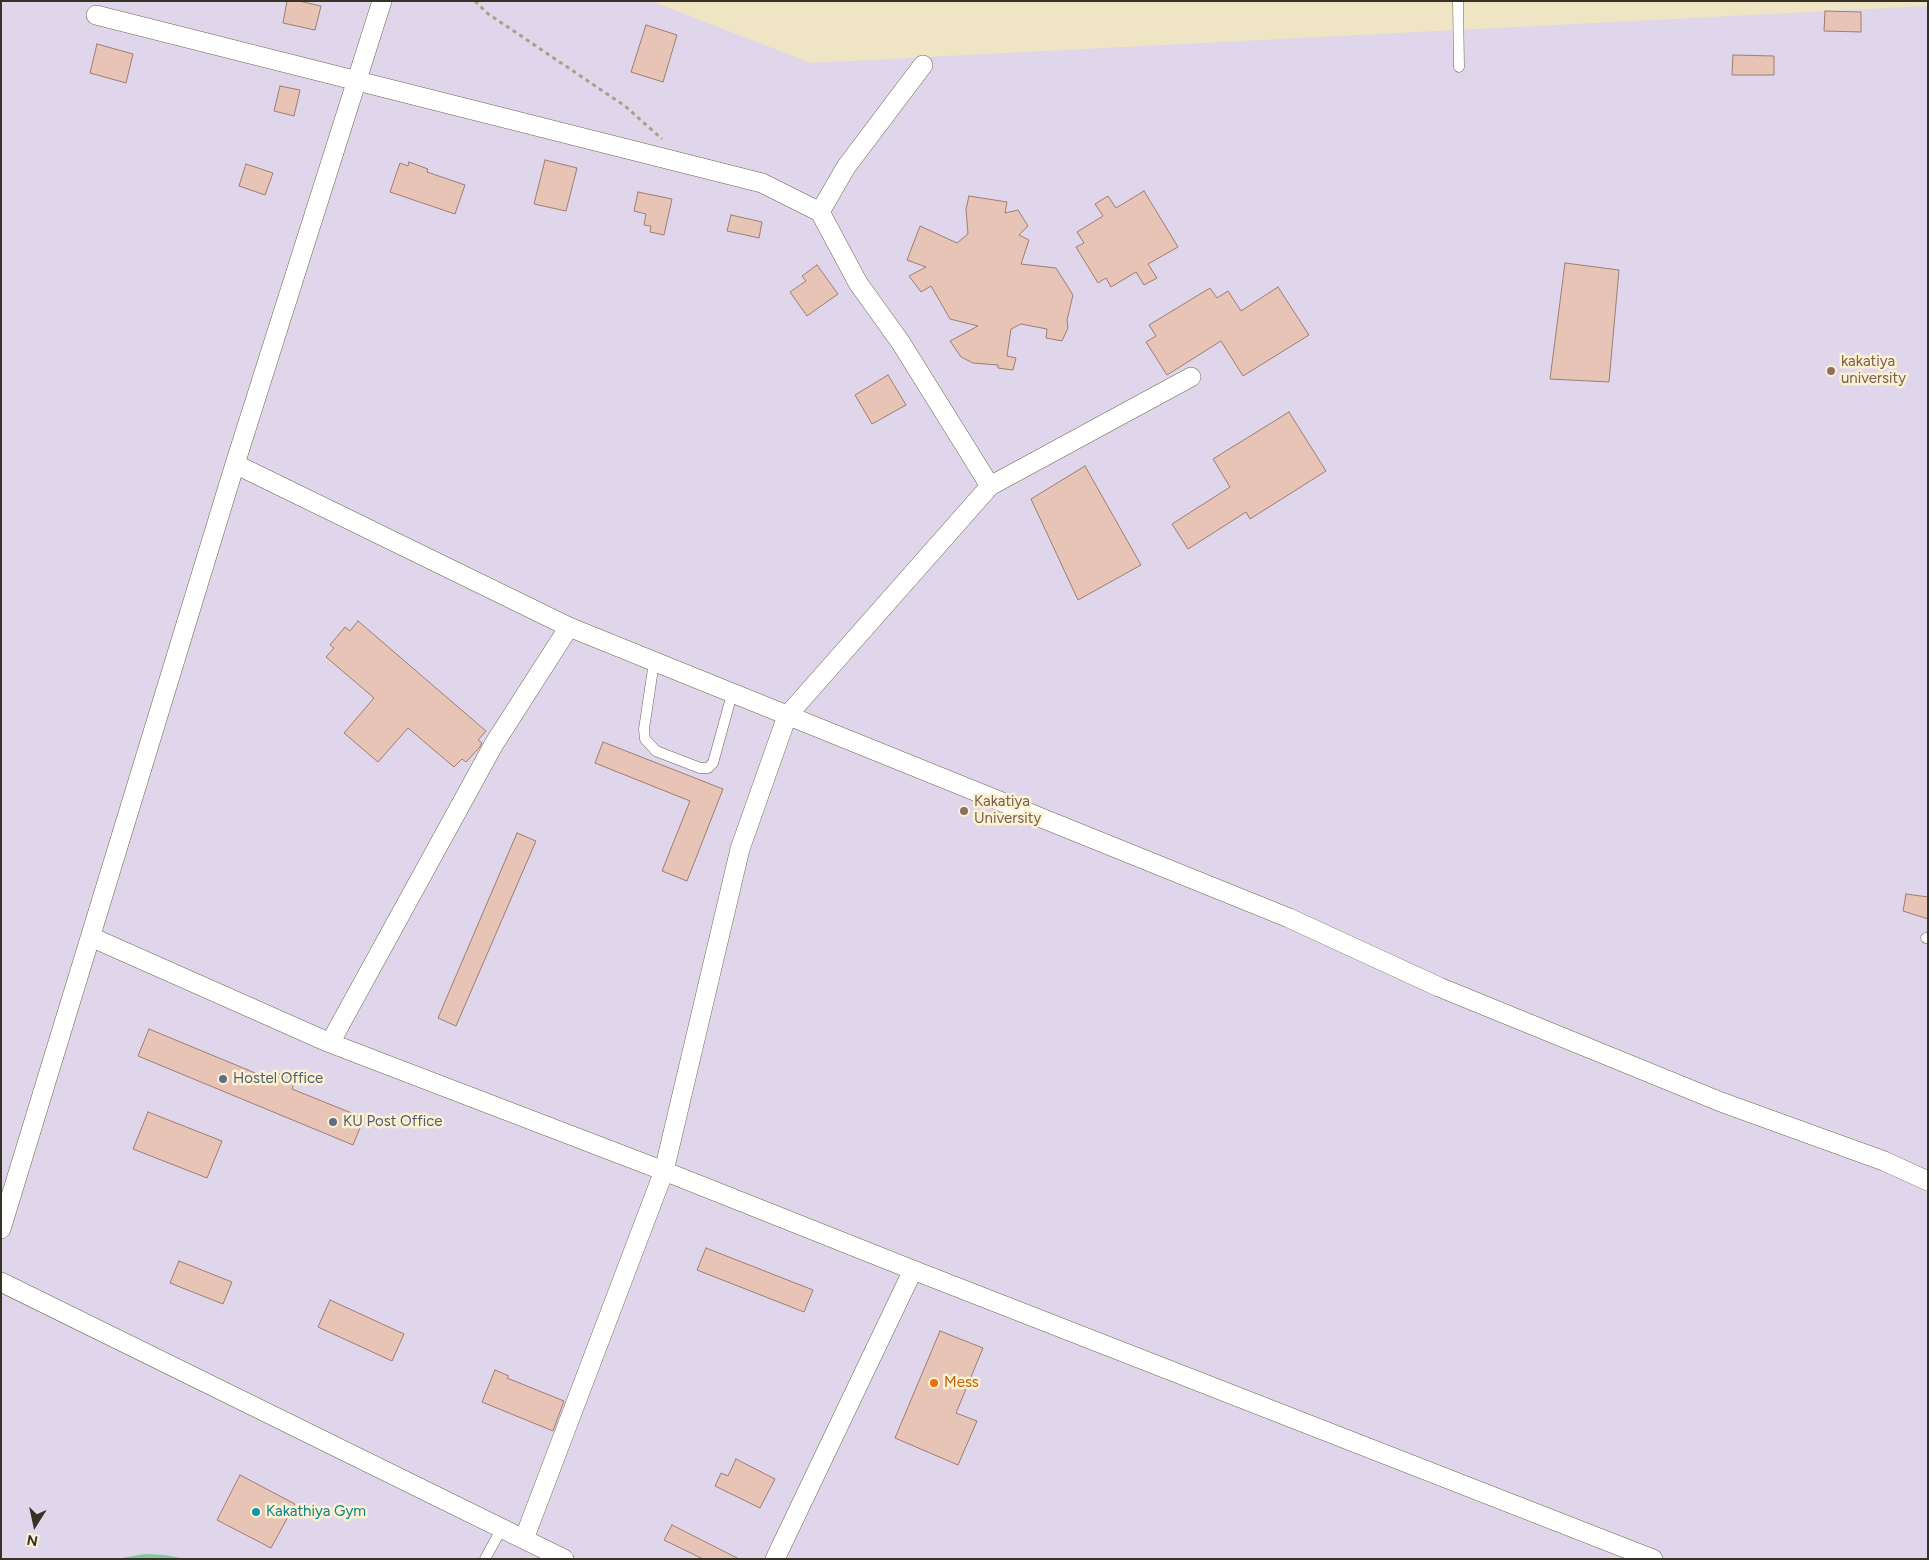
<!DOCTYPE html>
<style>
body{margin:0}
#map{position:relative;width:1929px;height:1560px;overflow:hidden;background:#efe4c3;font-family:Figtree,sans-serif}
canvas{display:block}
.frame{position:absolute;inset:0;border:2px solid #373226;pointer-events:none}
.north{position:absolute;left:10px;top:1500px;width:50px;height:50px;-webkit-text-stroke:4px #fcf1d0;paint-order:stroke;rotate:190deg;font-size:14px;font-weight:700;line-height:20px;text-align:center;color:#373226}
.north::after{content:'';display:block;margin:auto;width:18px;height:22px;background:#373226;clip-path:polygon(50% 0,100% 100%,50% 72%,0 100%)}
</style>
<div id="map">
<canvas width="1929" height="1560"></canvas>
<div class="frame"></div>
<div class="north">N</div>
</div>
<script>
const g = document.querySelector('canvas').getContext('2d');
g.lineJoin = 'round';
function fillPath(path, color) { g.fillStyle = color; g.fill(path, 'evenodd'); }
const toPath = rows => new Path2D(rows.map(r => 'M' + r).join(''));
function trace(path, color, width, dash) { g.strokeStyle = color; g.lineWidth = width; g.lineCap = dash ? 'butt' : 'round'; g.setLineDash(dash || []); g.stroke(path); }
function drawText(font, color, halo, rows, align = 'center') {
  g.font = font + ' Figtree,sans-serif'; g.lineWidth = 5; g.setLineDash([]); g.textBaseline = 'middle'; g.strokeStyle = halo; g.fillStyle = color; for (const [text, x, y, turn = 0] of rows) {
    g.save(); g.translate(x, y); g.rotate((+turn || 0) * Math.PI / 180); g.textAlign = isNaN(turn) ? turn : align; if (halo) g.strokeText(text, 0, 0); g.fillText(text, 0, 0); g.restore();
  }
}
fillPath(toPath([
 [1,1,651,1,811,63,1928,6,1928,1559,1,1559]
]), '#dfd6eb');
fillPath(toPath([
 [145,1554,165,1555,186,1559,116,1559]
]), '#82ca97');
const building = toPath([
 [287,1,299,1,321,6,315,30,283,23,287,1],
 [1825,11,1861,12,1861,32,1824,31,1825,11],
 [646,25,677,35,663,82,631,72,646,25],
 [97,44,133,54,126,83,90,73,97,44],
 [1733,55,1774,56,1774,75,1732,75,1733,55],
 [280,86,300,90,294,116,274,111,280,86],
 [545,160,577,168,566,211,534,204,545,160],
 [409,162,428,169,427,172,465,185,455,214,390,192,400,163,408,166,409,162],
 [246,164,273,173,265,195,239,186,246,164],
 [1144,191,1178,247,1148,264,1157,278,1144,285,1136,272,1111,287,1106,278,1098,283,1076,247,1084,243,1077,232,1103,216,1095,204,1108,196,1116,208,1144,191],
 [638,192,672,199,664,235,650,232,651,226,644,225,646,214,634,211,638,192],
 [969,196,1007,202,1005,213,1018,210,1028,226,1019,235,1029,240,1021,264,1056,268,1073,295,1067,320,1068,328,1062,341,1046,338,1047,329,1021,324,1011,329,1007,356,1016,358,1013,370,998,368,998,365,973,363,961,357,950,341,978,326,950,319,931,286,921,292,909,276,926,267,907,260,920,226,957,243,968,234,966,209,969,196],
 [731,215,762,222,759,238,727,231,731,215],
 [1565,263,1619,270,1609,382,1550,379,1565,263],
 [817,265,838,294,807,316,790,292,806,281,802,276,817,265],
 [1278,287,1309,335,1243,376,1221,341,1167,375,1146,342,1156,336,1149,325,1210,288,1217,298,1228,291,1241,311,1278,287],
 [888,375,906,405,872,424,855,395,888,375],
 [1289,412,1326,471,1250,519,1246,512,1188,549,1172,524,1230,487,1213,459,1289,412],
 [1085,466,1141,565,1078,600,1031,499,1085,466],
 [358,621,486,731,478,740,482,743,479,748,466,762,462,759,454,767,408,728,378,762,344,733,374,698,326,657,334,648,330,645,345,627,350,631,358,621],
 [603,742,723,789,687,881,662,871,690,801,595,763,603,742],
 [517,833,536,841,456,1026,438,1018,517,833],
 [1906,894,1928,897,1928,919,1903,911,1906,894],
 [149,1029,277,1082,280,1073,296,1079,292,1089,364,1118,353,1145,138,1056,149,1029],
 [148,1112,222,1141,207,1178,133,1149,148,1112],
 [706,1248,813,1290,804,1312,697,1270,706,1248],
 [179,1261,232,1282,223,1304,170,1283,179,1261],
 [330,1300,404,1334,392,1361,318,1327,330,1300],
 [940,1331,983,1348,956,1413,977,1421,958,1465,895,1438,940,1331],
 [495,1370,509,1376,507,1378,564,1401,553,1431,482,1402,495,1370],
 [736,1459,775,1479,760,1508,715,1486,721,1473,728,1476,736,1459],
 [240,1475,295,1504,271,1548,217,1520,240,1475],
 [672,1525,739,1559,703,1559,664,1540,672,1525]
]);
fillPath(building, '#e7c4b6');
trace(building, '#9e7e71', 1);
const service = toPath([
 [1458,1,1459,67],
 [654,662,644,729,645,739,656,751,700,768,708,768,713,763,732,694],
 [1926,938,1928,938],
 [485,1559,502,1528]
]);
const minor = toPath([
 [96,15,762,183,820,212,858,283,901,343,990,486],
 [820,212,846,167,923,65],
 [235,464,569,627,1289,918,1439,987,1721,1102,1884,1161,1928,1181],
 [91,937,330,1043,664,1171,913,1270,1653,1559],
 [330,1043,494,744,569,627],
 [1,1229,235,464,382,1],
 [1,1282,564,1559],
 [524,1539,664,1171,740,849,787,716,990,486,1191,377],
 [775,1559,913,1270]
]);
trace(service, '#71674a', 11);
trace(minor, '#71674a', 20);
trace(toPath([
 [475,1,487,13,625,106,662,139]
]), '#a9a087', 3, [4, 4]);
trace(service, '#fff', 10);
trace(minor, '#fff', 19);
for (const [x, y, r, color] of [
 [1831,371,5,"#8d6e63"],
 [964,811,5,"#8d6e63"],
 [223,1079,5,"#5c6f8a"],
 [333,1122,5,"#5c6f8a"],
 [934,1383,5,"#e8710a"],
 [256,1512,5,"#0f9aa8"]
]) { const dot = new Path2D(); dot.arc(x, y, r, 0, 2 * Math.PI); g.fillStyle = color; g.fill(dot); trace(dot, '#fcf1d0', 2); }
drawText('15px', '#785e54', '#fcf1d0', [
 ["kakatiya",1841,362],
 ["university",1841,379],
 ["Kakatiya",974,802],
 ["University",974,819]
], 'left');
drawText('15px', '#4e5e75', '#fcf1d0', [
 ["Hostel Office",233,1079],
 ["KU Post Office",343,1122]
], 'left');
drawText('15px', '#c56008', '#fcf1d0', [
 ["Mess",944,1383]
], 'left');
drawText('15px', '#0d838f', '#fcf1d0', [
 ["Kakathiya Gym",266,1512]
], 'left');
</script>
